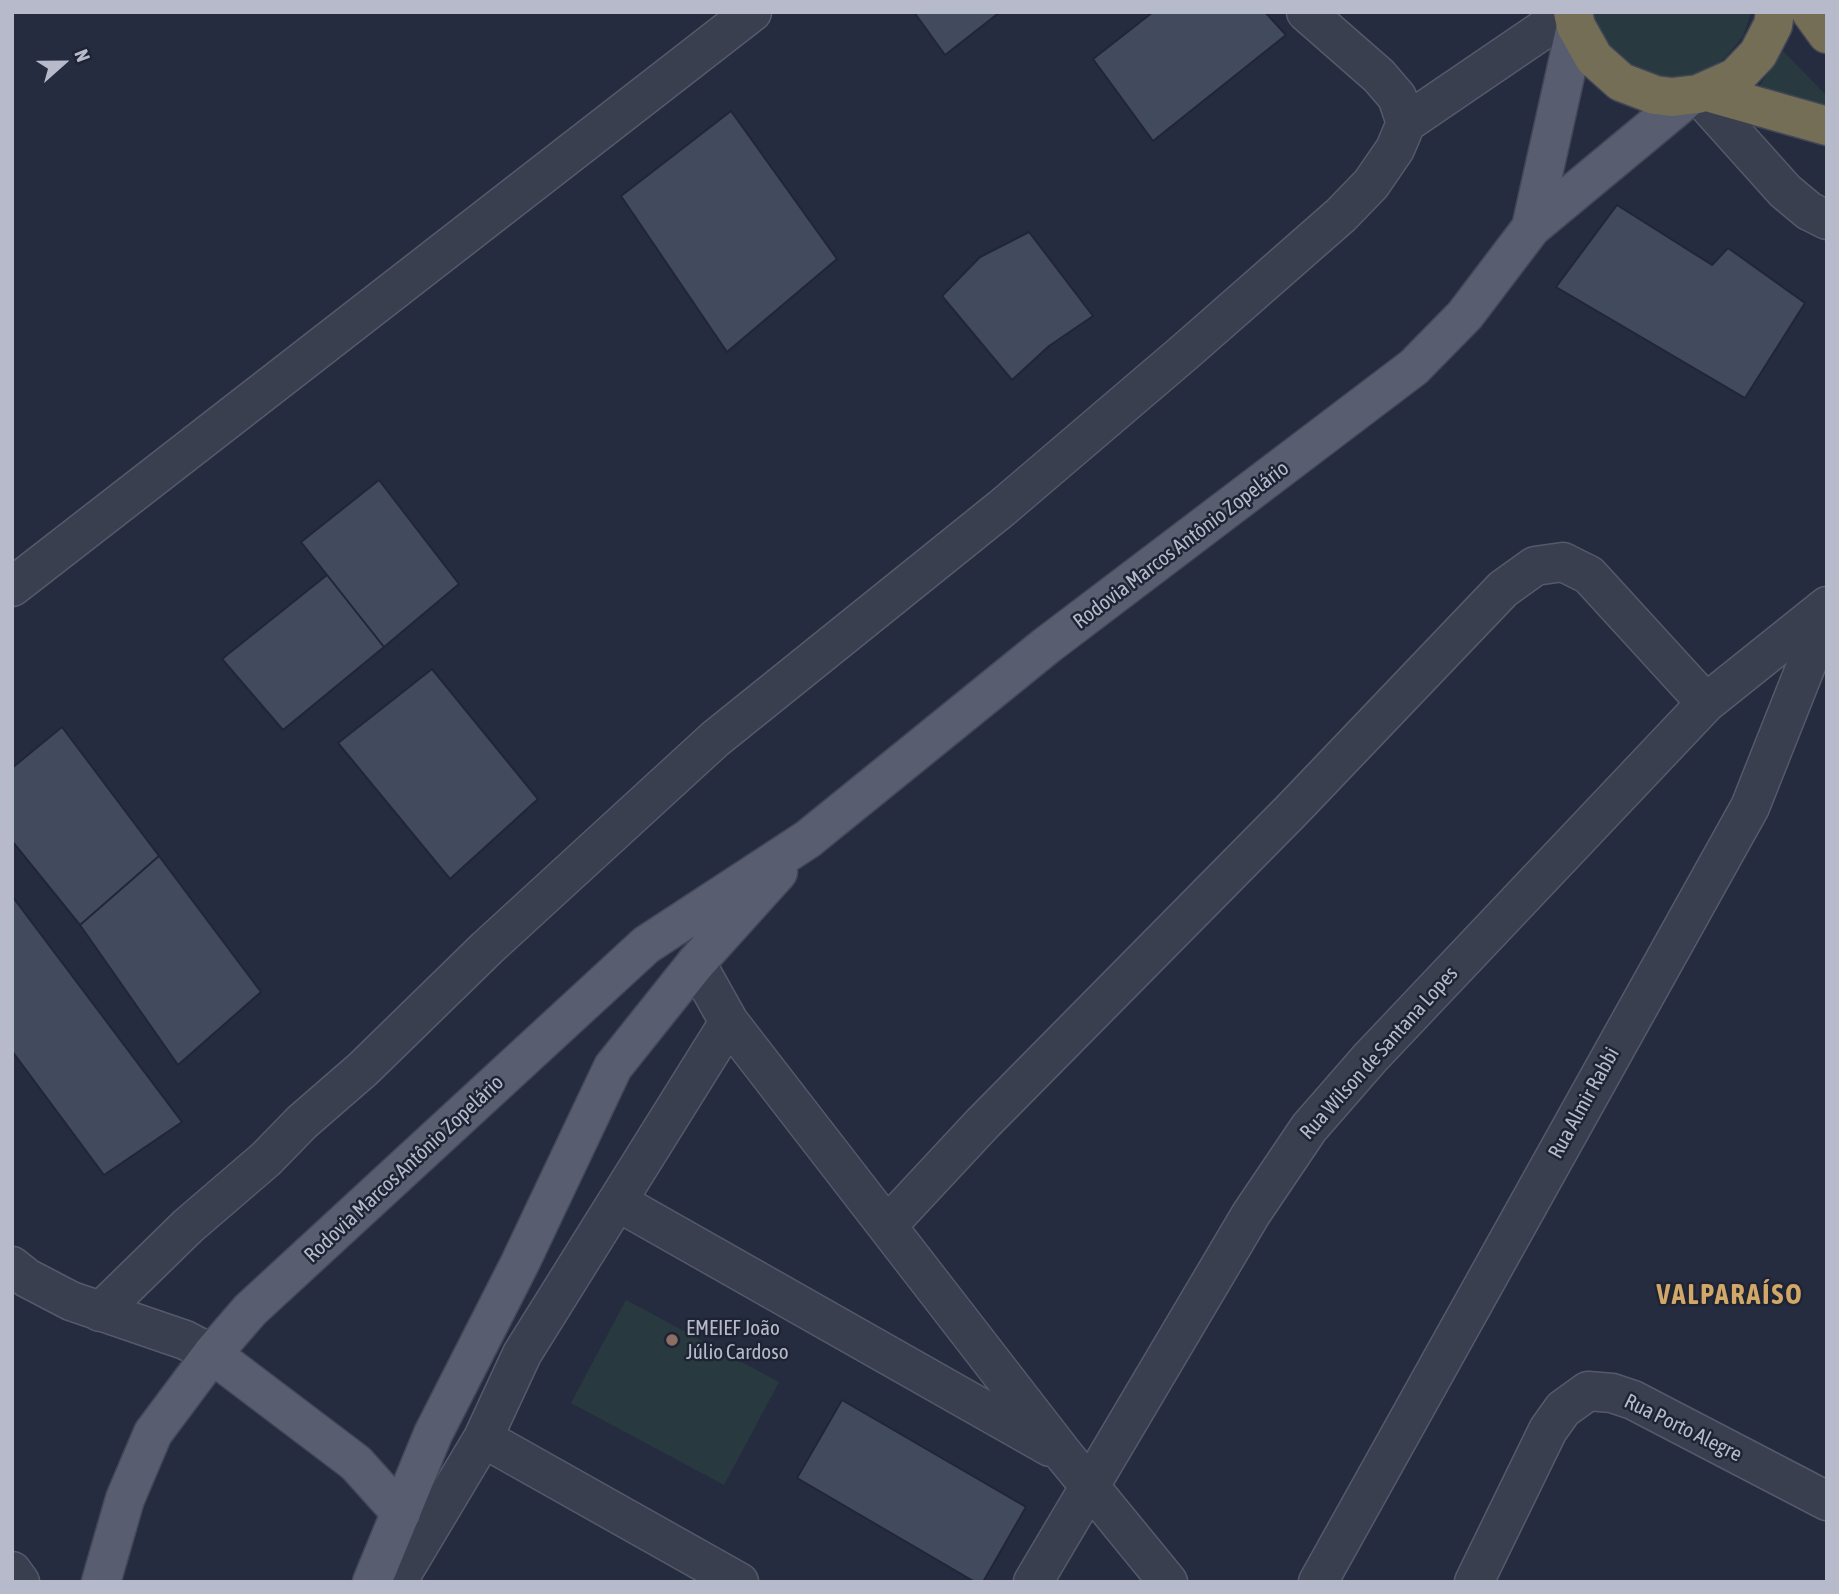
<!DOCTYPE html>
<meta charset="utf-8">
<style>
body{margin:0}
#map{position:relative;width:1839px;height:1594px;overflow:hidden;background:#262c3f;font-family:"Asap Condensed",sans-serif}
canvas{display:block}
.frame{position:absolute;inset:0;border:14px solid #b6baca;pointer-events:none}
.north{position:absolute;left:28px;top:28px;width:70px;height:70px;-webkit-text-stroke:5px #1f2434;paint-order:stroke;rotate:69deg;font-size:19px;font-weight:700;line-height:28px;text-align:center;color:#b6baca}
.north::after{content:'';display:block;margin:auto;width:24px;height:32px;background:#b6baca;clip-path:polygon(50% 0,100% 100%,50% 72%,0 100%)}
</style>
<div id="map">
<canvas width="1839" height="1594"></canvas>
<div class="frame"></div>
<div class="north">N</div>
</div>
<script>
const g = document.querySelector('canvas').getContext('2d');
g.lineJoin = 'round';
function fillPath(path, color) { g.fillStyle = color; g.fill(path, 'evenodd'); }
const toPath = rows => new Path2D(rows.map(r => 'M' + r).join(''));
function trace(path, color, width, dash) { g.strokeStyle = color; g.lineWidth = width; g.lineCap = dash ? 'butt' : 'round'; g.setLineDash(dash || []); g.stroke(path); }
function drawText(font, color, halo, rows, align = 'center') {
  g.font = font + ' "Asap Condensed",sans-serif'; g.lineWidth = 5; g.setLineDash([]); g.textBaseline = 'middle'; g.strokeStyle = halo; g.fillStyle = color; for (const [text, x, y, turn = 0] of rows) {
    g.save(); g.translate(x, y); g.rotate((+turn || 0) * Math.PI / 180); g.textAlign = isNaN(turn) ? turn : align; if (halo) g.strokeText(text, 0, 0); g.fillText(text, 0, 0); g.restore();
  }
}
fillPath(toPath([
 [1591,12,1751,12,1743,36,1725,58,1701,73,1673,78,1645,74,1620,60,1601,38],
 [1783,51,1827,96,1827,128,1750,100],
 [626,1300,779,1382,724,1485,571,1403]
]), '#283940');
const building = toPath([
 [914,12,1000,12,945,55,914,12],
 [1153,12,1265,12,1286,35,1153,141,1093,59,1153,12],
 [731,111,837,259,727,352,621,196,731,111],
 [1617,205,1712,265,1728,248,1805,303,1745,398,1556,287,1617,205],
 [1029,232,1093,316,1049,346,1012,380,942,296,980,257,1029,232],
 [379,480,459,584,384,647,301,542,379,480],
 [327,575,384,647,283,730,222,659,327,575],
 [432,669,538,799,450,879,338,743,432,669],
 [62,727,159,856,80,925,12,841,12,768,62,727],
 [159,856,261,992,178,1065,80,925,159,856],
 [12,896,182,1122,104,1175,12,1051,12,896],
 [842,1400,1026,1507,983,1582,975,1582,797,1478,842,1400]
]);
fillPath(building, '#424a5e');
trace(building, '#212636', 2);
const minor = toPath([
 [1698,94,1785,191,1809,211,1827,220],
 [1406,123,1569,12],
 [12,587,752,12],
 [696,963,729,1022,1064,1455,1168,1582],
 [618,1202,1050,1447],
 [887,1226,982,1124,1293,809,1503,589,1535,566,1563,562,1589,575,1706,703],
 [12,1266,27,1278,71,1301,185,1340,212,1354],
 [100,1312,188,1226,266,1159,302,1122,363,1069,487,948,715,739,1002,508,1186,351,1341,215,1371,184,1395,149,1406,123,1397,97,1379,76,1306,12],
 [483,1438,739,1582],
 [12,1571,20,1582],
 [397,1582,483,1438,522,1354,729,1022],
 [1033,1582,1251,1214,1309,1128,1370,1058,1706,703,1827,606],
 [1318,1582,1750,807,1827,613],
 [1474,1582,1548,1430,1563,1409,1588,1391,1612,1393,1633,1400,1827,1501]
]);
const major = toPath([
 [1531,228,1576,26],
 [212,1354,356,1463,401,1513],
 [101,1582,125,1499,153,1433,212,1354,250,1310,646,945,808,839,1046,646,1414,367,1465,315,1531,228,1690,96],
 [372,1582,433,1434,520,1263,613,1067,696,963,778,872]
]);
const highway = toPath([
 [1573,12,1576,26,1594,58,1621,82,1655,95,1672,97,1698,94,1736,77,1758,54,1773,25,1775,12],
 [1811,12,1827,34],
 [1707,92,1827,126]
]);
trace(minor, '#555a6a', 41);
trace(major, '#434858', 41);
trace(highway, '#424757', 41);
trace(minor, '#3a3f4f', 38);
trace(major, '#585e6f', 38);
trace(highway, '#756e57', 38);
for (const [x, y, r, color] of [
 [672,1340,7,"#8d6e63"]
]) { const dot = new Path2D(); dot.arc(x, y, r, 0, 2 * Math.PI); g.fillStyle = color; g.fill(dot); trace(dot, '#1f2434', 2.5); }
drawText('21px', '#b6baca', '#1f2434', [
 ["Rodovia Marcos Antônio Zopelário",1181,545,-37],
 ["Rua Wilson de Santana Lopes",1379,1053,-48],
 ["Rua Almir Rabbi",1584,1103,-61],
 ["Rodovia Marcos Antônio Zopelário",404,1169,-43],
 ["Rua Porto Alegre",1683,1428,26]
]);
drawText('21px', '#b6baca', '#1f2434', [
 ["EMEIEF João",686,1328],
 ["Júlio Cardoso",686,1352]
], 'left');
g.letterSpacing = '2px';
drawText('bold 28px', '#d2a868', '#1f2434', [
 ["VALPARAÍSO",1730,1295]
]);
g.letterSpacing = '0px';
</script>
